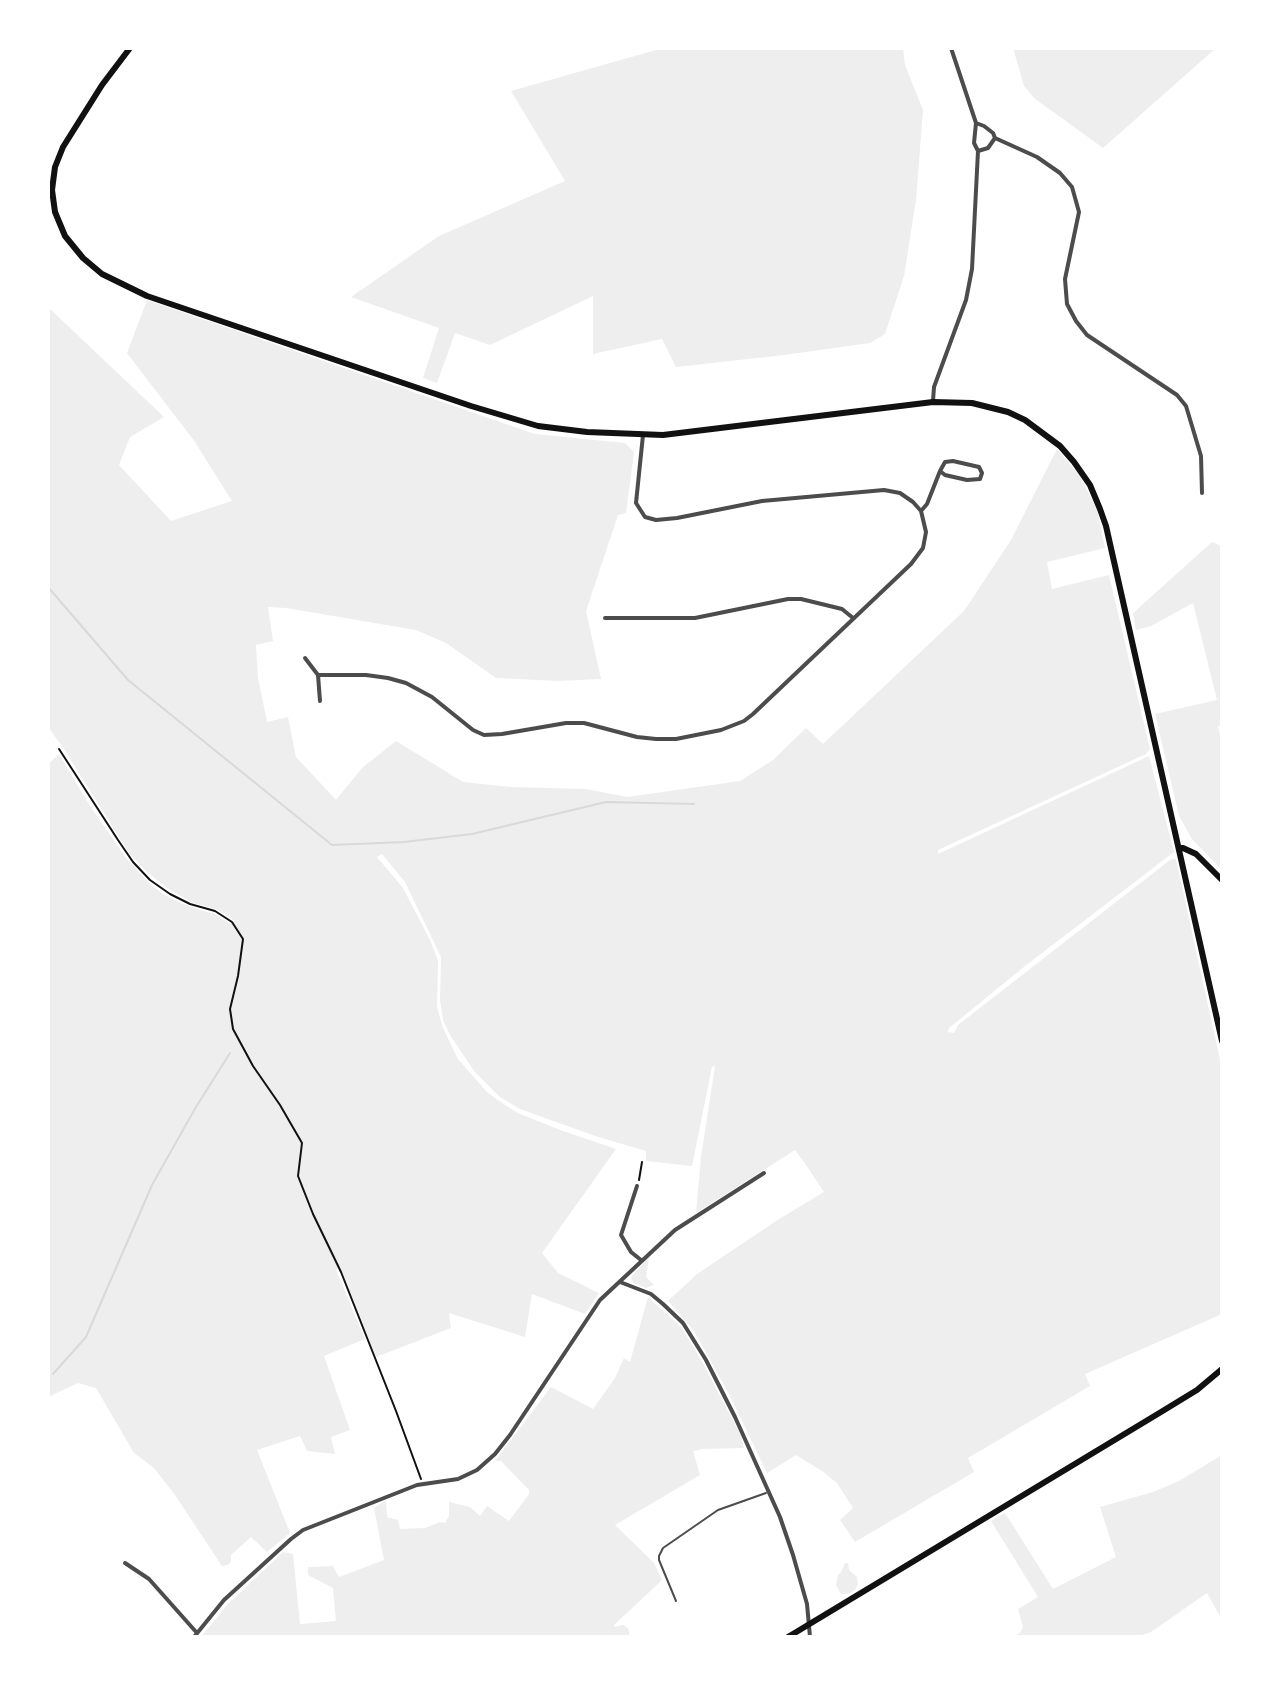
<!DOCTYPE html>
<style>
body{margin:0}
#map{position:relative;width:1270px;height:1685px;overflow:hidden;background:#fff;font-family:Manrope,sans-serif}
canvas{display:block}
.frame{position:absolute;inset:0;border:50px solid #fff;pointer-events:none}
</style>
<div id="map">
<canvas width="1270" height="1685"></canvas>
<div class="frame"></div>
</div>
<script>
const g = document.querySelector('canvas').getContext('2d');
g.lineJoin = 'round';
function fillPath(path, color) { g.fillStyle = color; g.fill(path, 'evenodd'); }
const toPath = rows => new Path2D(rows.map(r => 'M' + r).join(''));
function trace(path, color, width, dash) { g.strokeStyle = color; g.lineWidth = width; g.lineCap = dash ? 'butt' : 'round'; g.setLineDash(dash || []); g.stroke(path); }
fillPath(toPath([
 [663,48,903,48,905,65,923,110,916,200,904,276,885,334,870,343,784,355,676,367,662,339,593,354,593,296,490,345,455,333,437,383,423,378,439,328,351,297,439,236,565,181,511,91],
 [1013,48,1216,48,1103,148,1034,98,1024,86],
 [147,300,535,434,625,443,634,452,626,513,618,515,586,611,601,679,558,681,496,678,446,643,416,630,286,608,268,607,273,641,256,645,258,678,267,722,288,717,296,757,336,800,362,768,396,741,463,782,511,787,586,789,627,797,740,781,773,760,806,728,823,744,964,611,1011,540,1057,449,1080,476,1097,510,1105,548,1047,562,1052,589,1109,575,1150,749,1146,754,938,850,938,854,1149,756,1174,852,1025,966,949,1028,948,1032,954,1033,958,1025,1170,860,1176,859,1222,1069,1222,1314,1085,1374,1090,1386,968,1458,974,1472,855,1542,840,1520,853,1508,837,1483,822,1471,796,1455,767,1473,730,1396,694,1331,668,1301,697,1274,779,1219,824,1192,804,1162,795,1150,696,1213,701,1157,715,1066,712,1067,692,1166,646,1161,646,1151,598,1137,520,1109,500,1097,474,1071,450,1035,443,1020,440,1000,441,957,405,882,382,854,377,857,403,888,430,940,438,961,437,1007,443,1028,458,1059,487,1092,505,1105,520,1114,563,1131,616,1149,542,1253,558,1273,599,1293,585,1314,532,1294,525,1337,449,1313,451,1328,376,1357,340,1266,336,1270,365,1339,324,1356,350,1430,331,1437,335,1454,307,1451,300,1436,257,1450,290,1533,267,1552,251,1537,231,1555,231,1562,228,1565,222,1566,175,1495,154,1468,134,1453,96,1388,78,1383,48,1397,48,764,59,754,90,806,126,858,152,886,165,895,185,905,217,915,229,923,235,921,216,909,193,903,167,888,146,871,129,853,62,746,48,727,48,307,164,417,130,437,119,465,171,521,232,501,195,442,127,353],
 [1212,542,1222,546,1222,724,1218,727,1222,739,1222,870,1192,839,1179,816,1155,714,1217,700,1193,603,1151,626,1136,630,1133,613],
 [649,1257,646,1277,654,1285,646,1288,633,1283,631,1277],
 [648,1297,682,1328,704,1365,741,1436,744,1448,703,1449,693,1451,700,1475,615,1525,654,1563,662,1580,614,1625,614,1627,623,1625,628,1628,630,1637,201,1637,227,1605,283,1552,293,1554,300,1624,336,1621,333,1588,308,1575,308,1567,333,1566,339,1577,384,1560,374,1508,386,1500,387,1517,398,1520,400,1529,425,1528,440,1522,445,1523,449,1516,449,1502,470,1507,480,1516,487,1506,509,1521,529,1494,529,1490,501,1461,495,1461,551,1387,593,1409,615,1378,624,1358,630,1362],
 [1222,1455,1222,1620,1207,1593,1151,1632,1137,1637,1012,1637,1020,1633,1023,1627,1018,1609,1038,1597,991,1521,1005,1513,1053,1589,1116,1557,1100,1507,1153,1492,1179,1481],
 [845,1563,848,1563,849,1570,857,1577,858,1584,855,1590,848,1594,841,1594,836,1585,838,1575,841,1572]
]), '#eee');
trace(toPath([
 [48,587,128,680,332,845,404,842,472,834,606,802,694,804],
 [53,1374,86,1337,152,1185,196,1107,230,1053]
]), '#d9d9d9', 2);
trace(toPath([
 [59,749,118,840,133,862,150,880,170,894,190,904,215,911,232,922,243,939,238,976,230,1009,233,1029,253,1066,280,1105,302,1143,298,1176,313,1214,341,1272,396,1411,421,1479],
 [639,1180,642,1162]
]), '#111', 2);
trace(toPath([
 [676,1601,659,1560,659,1556,663,1548,718,1510,766,1493]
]), '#4c4c4c', 2);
trace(toPath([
 [951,48,976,123],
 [995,138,1037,157,1060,173,1072,187,1079,212,1065,279,1067,304,1076,321,1087,335,1177,395,1186,406,1201,456,1202,493],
 [933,401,934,387,966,300,972,269,978,151,974,143,976,123,984,126,993,133,995,138,988,148,978,151],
 [921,511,927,504,940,471,945,475,967,480,980,479,982,473,979,467,953,461,945,462,940,471],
 [605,618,695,618,788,599,801,599,842,609,853,618],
 [305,658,318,675,320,701],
 [318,675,366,675,388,678,406,683,432,697,473,730,484,735,502,734,566,723,584,723,637,737,656,739,676,739,721,730,744,721,753,714,911,564,923,548,926,532,921,511,913,502,900,493,884,490,762,501,677,518,656,520,645,517,636,503,643,435],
 [637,1186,621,1235,631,1252,641,1260],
 [620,1282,651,1294,663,1304,683,1323,706,1360,735,1417,780,1517,793,1555,807,1604,810,1637],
 [125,1563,149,1579,197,1633],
 [194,1637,224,1600,291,1539,303,1530,417,1485,458,1479,477,1470,495,1454,510,1435,600,1300,675,1230,764,1173]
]), '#4c4c4c', 4);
trace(toPath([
 [130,48,102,85,63,147,55,167,52,190,55,212,65,236,83,258,102,274,147,296,471,406,538,426,587,432,663,435,933,402,972,403,1008,412,1025,420,1060,446,1074,462,1090,485,1100,509,1106,526,1222,1041],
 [1179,848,1183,848,1196,854,1222,880],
 [788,1637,1161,1412,1197,1390,1222,1369]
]), '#111', 6);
</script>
